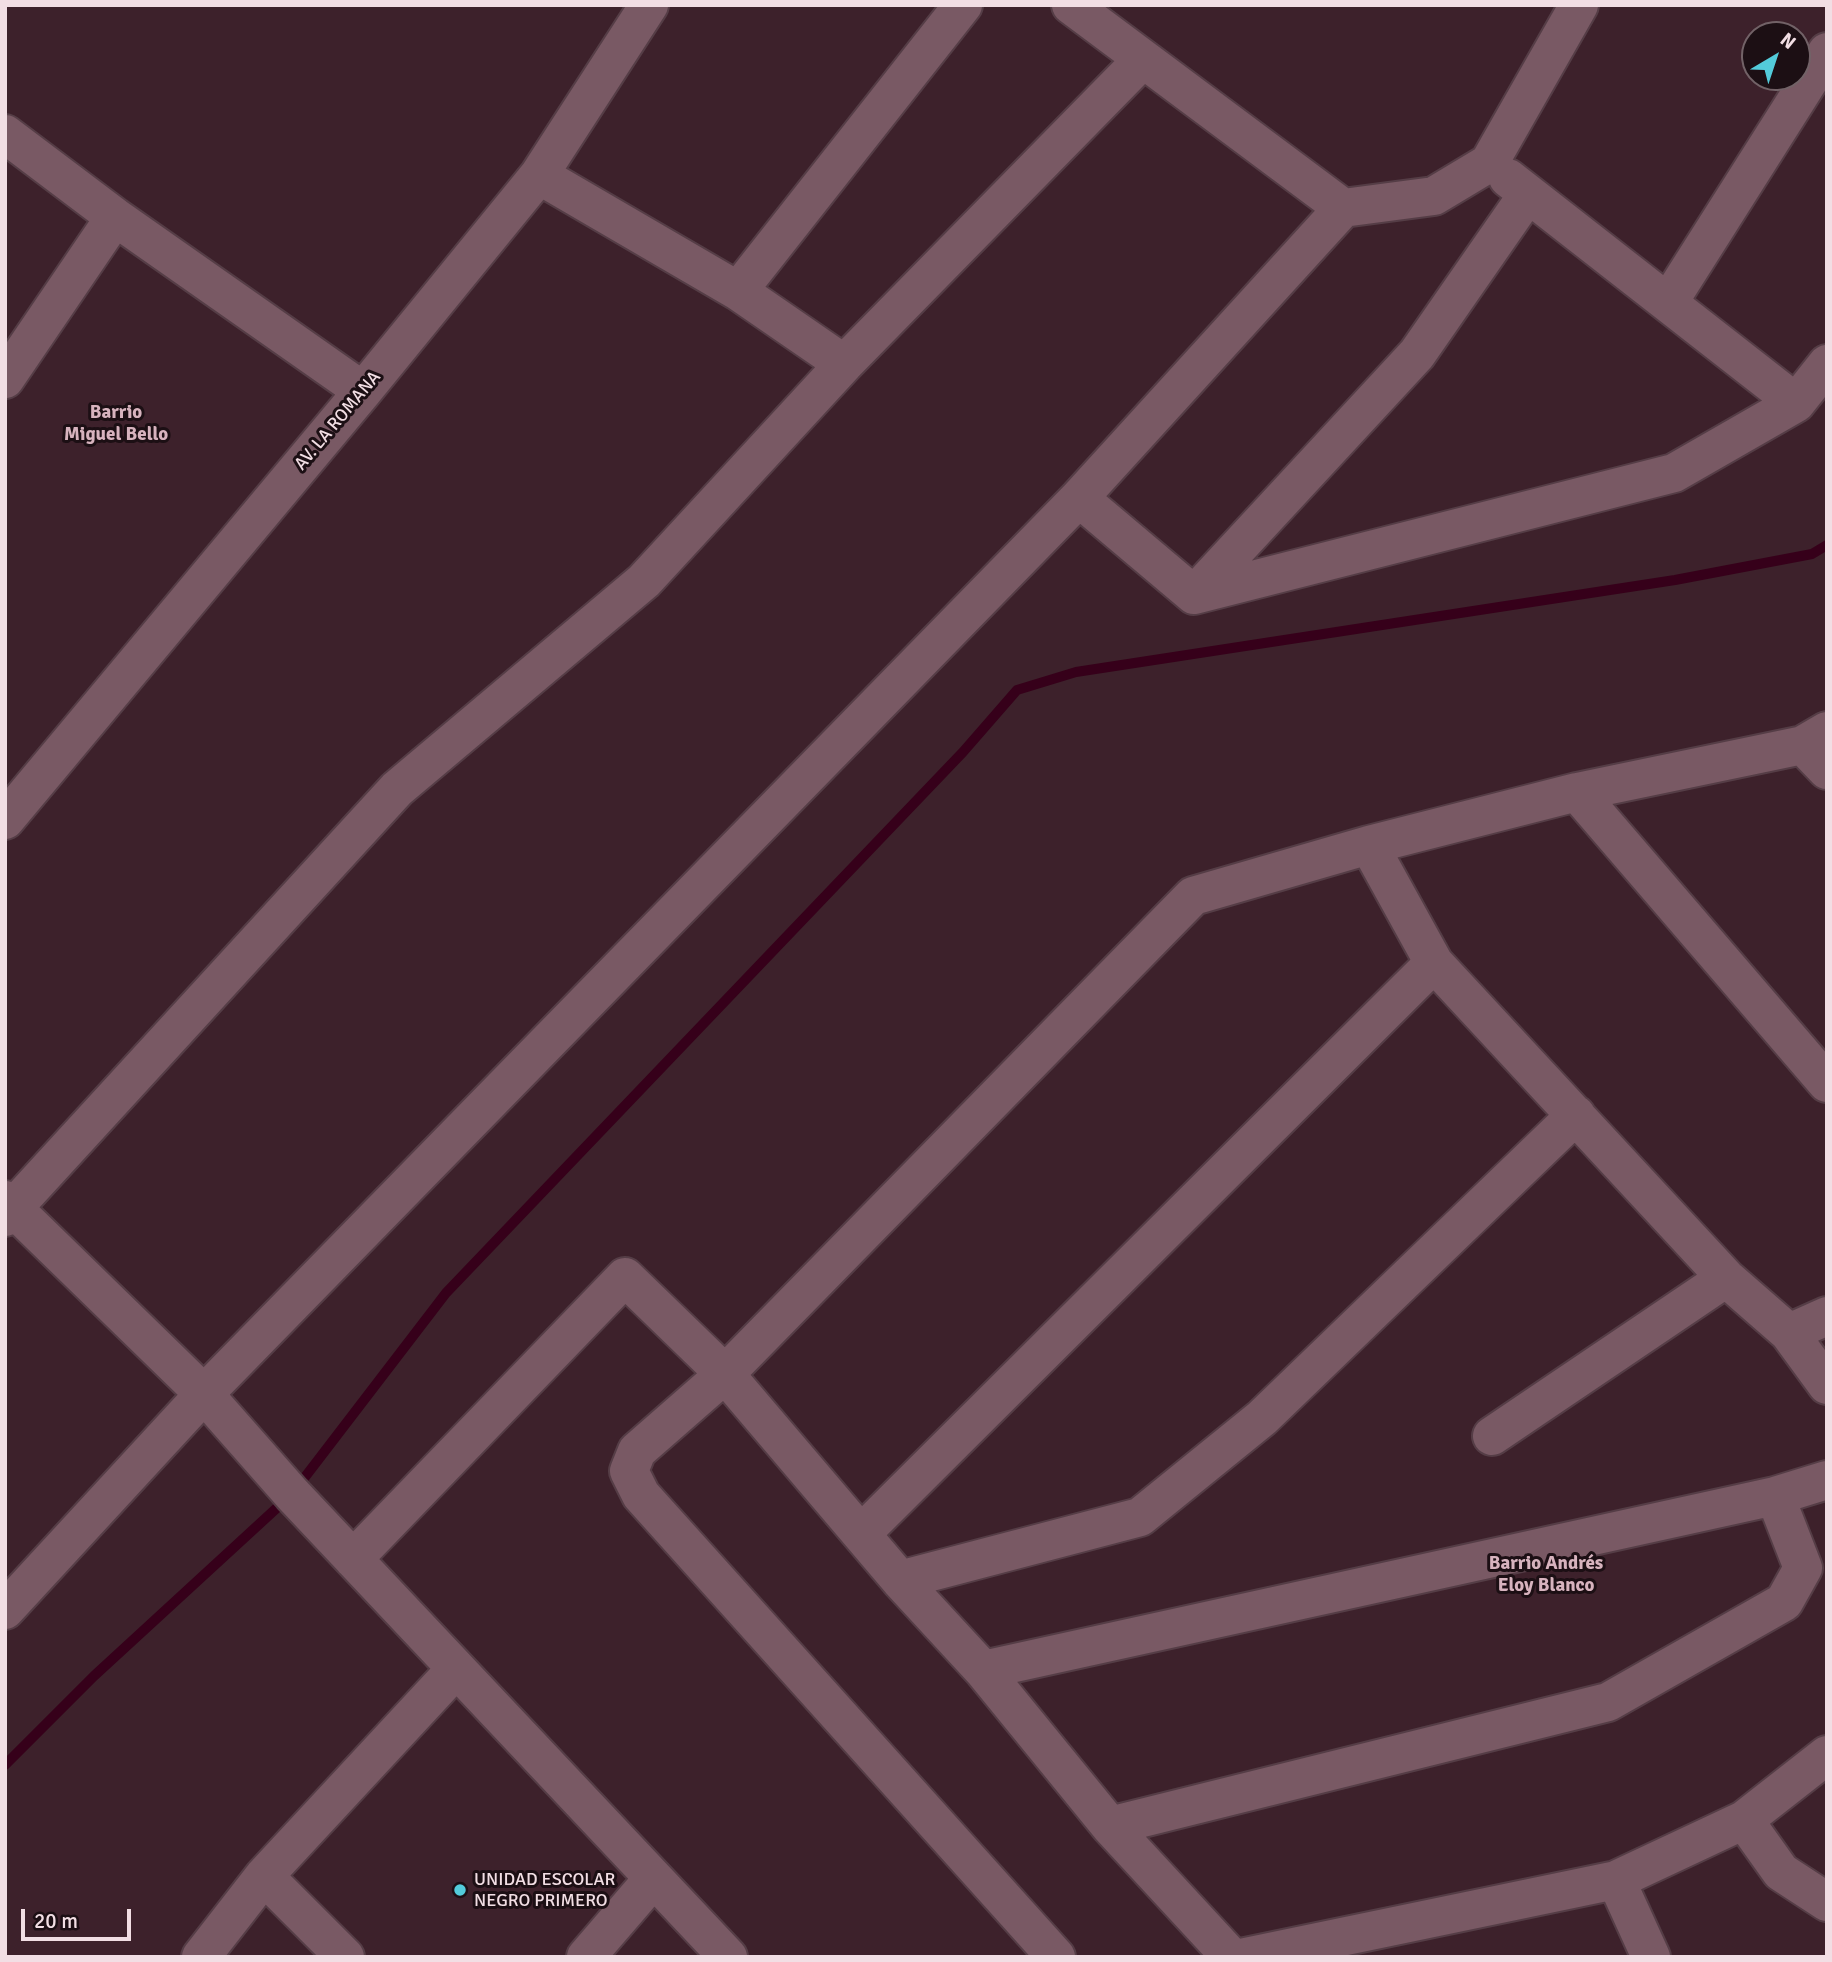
<!DOCTYPE html>
<meta charset="utf-8">
<style>
body{margin:0}
#map{position:relative;width:1832px;height:1962px;overflow:hidden;background:#3d212b;font-family:Signika,sans-serif}
canvas{display:block}
.frame{position:absolute;inset:0;border:7px solid #f2dee4;pointer-events:none}
.north{position:absolute;left:1741px;top:21px;width:70px;height:70px;box-sizing:border-box;background:#1c0f14;border:2px solid #726267;border-radius:50%;rotate:39deg;font-size:19px;font-weight:700;line-height:28px;text-align:center;color:#f2dee4}
.north::after{content:'';display:block;margin:auto;width:24px;height:32px;background:#53cbda;clip-path:polygon(50% 0,100% 100%,50% 72%,0 100%)}
.scale{position:absolute;left:21px;top:1909px;width:110px;height:32px;box-sizing:border-box;border:4px solid #f2dee4;border-top:0;padding-left:9px;font-size:21px;line-height:24px;white-space:nowrap;color:#f2dee4;-webkit-text-stroke:5px #1c0f14;paint-order:stroke}
</style>
<div id="map">
<canvas width="1832" height="1962"></canvas>
<div class="frame"></div>
<div class="north">N</div>
<div class="scale">20 m</div>
</div>
<script>
const g = document.querySelector('canvas').getContext('2d');
g.lineJoin = 'round';
const toPath = rows => new Path2D(rows.map(r => 'M' + r).join(''));
function trace(path, color, width, dash) { g.strokeStyle = color; g.lineWidth = width; g.lineCap = dash ? 'butt' : 'round'; g.setLineDash(dash || []); g.stroke(path); }
function drawText(font, color, halo, rows, align = 'center') {
  g.font = font + ' Signika,sans-serif'; g.lineWidth = 6; g.setLineDash([]); g.textBaseline = 'middle'; g.strokeStyle = halo; g.fillStyle = color; for (const [text, x, y, turn = 0] of rows) {
    g.save(); g.translate(x, y); g.rotate((+turn || 0) * Math.PI / 180); g.textAlign = isNaN(turn) ? turn : align; if (halo) g.strokeText(text, 0, 0); g.fillText(text, 0, 0); g.restore();
  }
}
trace(toPath([
 [5,1765,94,1676,292,1494,446,1293,963,752,1017,690,1076,672,1675,580,1812,554,1827,545]
]), '#36001a', 10);
const minor = toPath([
 [1071,5,1343,208,1434,196,1489,163,1579,5],
 [5,134,115,217,363,391],
 [539,175,738,291,844,364],
 [1508,178,1796,403],
 [738,291,963,5],
 [1668,303,1827,52],
 [5,379,115,217],
 [1079,498,1194,595,1674,473,1796,403,1827,364],
 [1194,595,1417,354,1528,194],
 [1803,745,1827,770],
 [1577,792,1827,1083],
 [5,820,363,391,539,175,649,5],
 [1369,845,1434,963,1726,1278,1789,1333,1827,1385],
 [5,1200,204,1394,292,1494,728,1957],
 [5,1217,397,789,644,581,844,364,1142,60],
 [1789,1333,1827,1316],
 [1492,1436,1726,1278],
 [861,1534,1434,963],
 [353,1559,625,1277,725,1374,900,1580,983,1670,1110,1826,1231,1957],
 [900,1580,1140,1517,1262,1418,1576,1115],
 [5,1610,204,1394,1079,498,1343,208],
 [983,1670,1775,1496,1827,1480],
 [1744,1820,1781,1872,1827,1902],
 [1110,1826,1608,1702,1784,1602,1803,1568,1775,1496],
 [264,1876,345,1957],
 [1616,1880,1651,1957],
 [201,1957,264,1876,456,1669],
 [586,1957,653,1879],
 [1056,1957,641,1495,629,1471,637,1451,725,1374,1193,896,1369,845,1577,792,1803,745,1827,731],
 [1245,1957,1616,1880,1744,1820,1827,1755]
]);
trace(minor, '#553d46', 42);
trace(minor, '#795964', 38);
for (const [x, y, r, color] of [
 [460,1890,7,"#53cbda"]
]) { const dot = new Path2D(); dot.arc(x, y, r, 0, 2 * Math.PI); g.fillStyle = color; g.fill(dot); trace(dot, '#1c0f14', 2.5); }
drawText('18px', '#f2dee4', '#1c0f14', [
 ["AV. LA ROMANA",338,421,-50]
]);
drawText('18px', '#f2dee4', '#1c0f14', [
 ["UNIDAD ESCOLAR",474,1880],
 ["NEGRO PRIMERO",474,1901]
], 'left');
drawText('bold 19px', '#d7b3be', '#1c0f14', [
 ["Barrio",116,413],
 ["Miguel Bello",116,435],
 ["Barrio Andrés",1546,1564],
 ["Eloy Blanco",1546,1586]
]);
</script>
